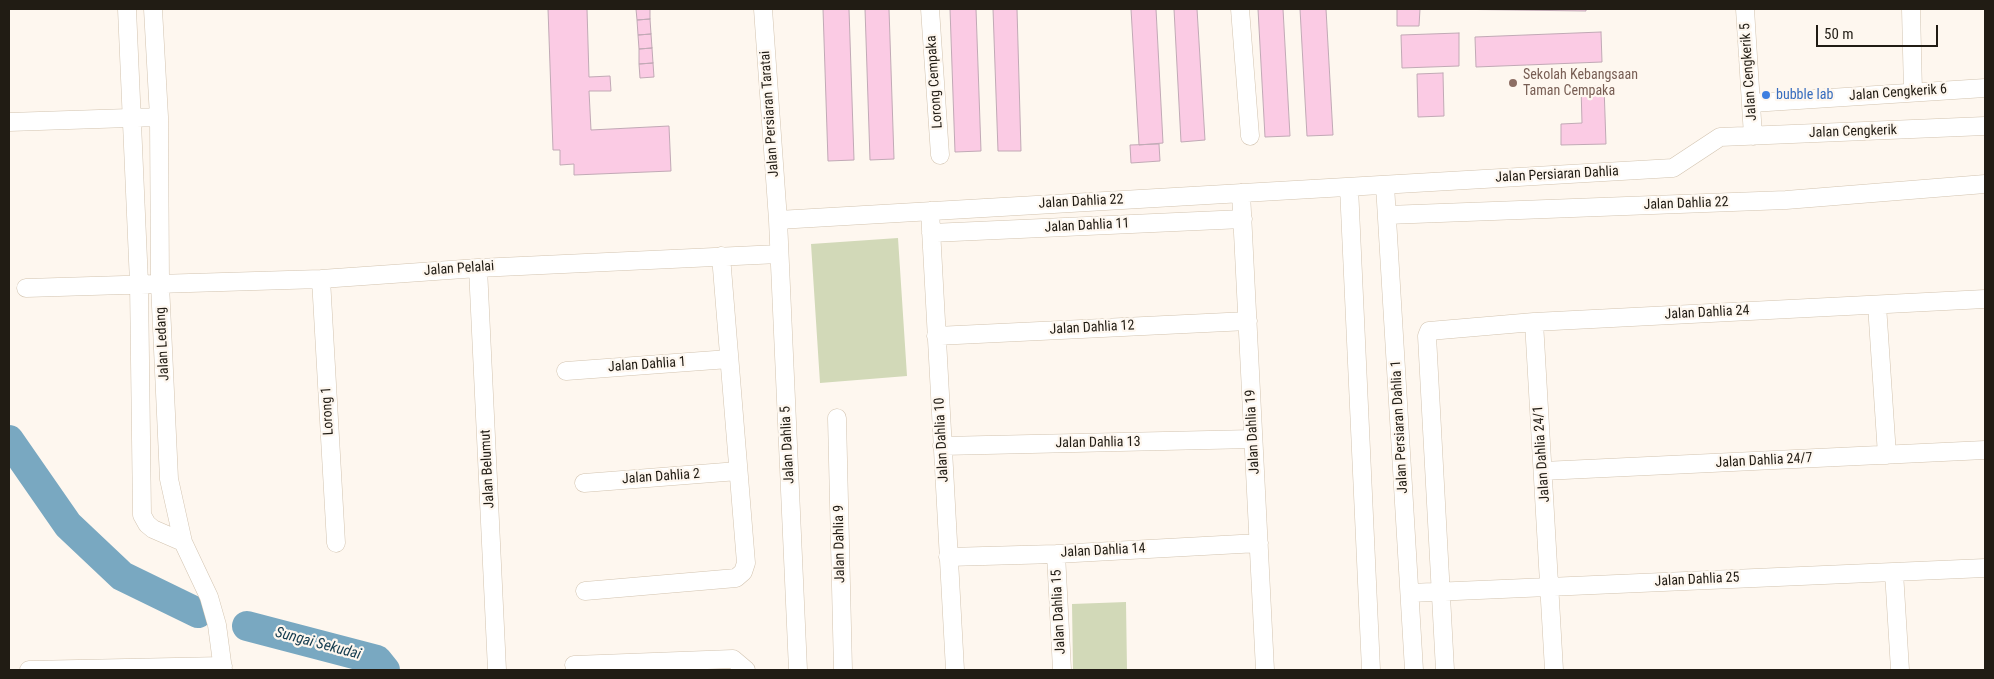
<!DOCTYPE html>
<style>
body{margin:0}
#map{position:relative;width:1994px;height:679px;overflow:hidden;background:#fef7ef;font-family:"Roboto Condensed",sans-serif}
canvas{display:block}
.frame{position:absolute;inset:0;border:10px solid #211c14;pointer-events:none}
.scale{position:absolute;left:1816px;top:25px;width:122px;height:22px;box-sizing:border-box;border:2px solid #211c14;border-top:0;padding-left:6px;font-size:15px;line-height:18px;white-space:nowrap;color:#211c14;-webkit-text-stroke:4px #fef7ef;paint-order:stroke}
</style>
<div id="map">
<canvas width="1994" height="679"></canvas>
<div class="frame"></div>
<div class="scale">50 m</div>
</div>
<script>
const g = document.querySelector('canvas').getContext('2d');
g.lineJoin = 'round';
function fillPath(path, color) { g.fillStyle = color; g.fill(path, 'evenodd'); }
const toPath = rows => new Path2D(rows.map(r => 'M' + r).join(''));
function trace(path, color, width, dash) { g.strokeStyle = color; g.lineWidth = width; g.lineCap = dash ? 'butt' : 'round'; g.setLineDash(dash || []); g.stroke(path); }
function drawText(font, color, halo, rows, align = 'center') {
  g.font = font + ' "Roboto Condensed",sans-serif'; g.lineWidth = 4.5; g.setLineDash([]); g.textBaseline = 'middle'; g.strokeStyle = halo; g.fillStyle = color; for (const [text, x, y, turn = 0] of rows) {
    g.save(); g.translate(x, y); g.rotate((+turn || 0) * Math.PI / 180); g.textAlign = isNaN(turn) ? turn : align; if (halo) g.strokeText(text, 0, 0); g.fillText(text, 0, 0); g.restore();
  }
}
fillPath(toPath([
 [898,238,907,376,820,383,811,244],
 [1126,602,1127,670,1073,670,1072,604]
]), '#d2d9b8');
trace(toPath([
 [9,440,68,525,122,576,198,613],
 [247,626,377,660,385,670]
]), '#79a8c1', 30);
const building = toPath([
 [548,9,587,9,589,77,610,76,611,91,589,91,591,130,669,126,671,171,574,175,574,164,560,165,560,150,553,150,548,9],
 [636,9,650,9,650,19,637,20,636,9],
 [823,9,849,9,854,160,828,161,823,9],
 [865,9,889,9,894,159,870,160,865,9],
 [950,9,976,9,981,151,955,152,950,9],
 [993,9,1017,9,1021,151,998,151,993,9],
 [1131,9,1156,9,1163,143,1139,145,1131,9],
 [1174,9,1197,9,1205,140,1181,142,1174,9],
 [1258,9,1283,9,1290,136,1265,137,1258,9],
 [1300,9,1326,9,1333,135,1307,136,1300,9],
 [1397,9,1420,9,1419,26,1397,26,1397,9],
 [1439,9,1586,9,1586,11,1439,9],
 [650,19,651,34,638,35,637,20,650,19],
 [1601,32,1602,62,1476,67,1475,37,1601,32],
 [1459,33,1459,66,1402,68,1401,35,1459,33],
 [651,34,652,48,639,49,638,35,651,34],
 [652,48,653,63,639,64,639,49,652,48],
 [653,63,654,77,640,78,639,64,653,63],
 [1443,73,1444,116,1418,117,1417,74,1443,73],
 [1604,86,1606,144,1561,145,1561,124,1582,123,1581,87,1604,86],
 [1159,144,1160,161,1131,163,1130,145,1159,144]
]);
fillPath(building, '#fbcbe4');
trace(building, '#c1a9b5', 1);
const minor = toPath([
 [127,9,139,283,142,515,147,524,153,529,183,542],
 [153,9,159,117,160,284,169,479,183,542,209,597,217,625,223,670],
 [763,9,778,220,798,670],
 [930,9,940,155],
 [1240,9,1250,136],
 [1745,9,1753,136],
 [1911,9,1913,92],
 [1752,103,1985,88],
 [9,122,159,117],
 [1385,185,1414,670],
 [1349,187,1371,670],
 [1241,193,1265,670],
 [930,211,955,670],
 [1387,215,1786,200,1985,184],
 [778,220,1673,168,1720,137,1985,126],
 [931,233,1243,219],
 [478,268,497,670],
 [321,279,336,543],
 [26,288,321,279,478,268,779,254],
 [1877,305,1887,455],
 [1534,322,1554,670],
 [936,336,1248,321],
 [566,371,729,359],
 [837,418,843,670],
 [942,446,1253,439],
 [1543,471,1985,450],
 [584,483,738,471],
 [1056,554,1062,670],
 [948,557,1056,554,1259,543],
 [1894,572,1900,670],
 [585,591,736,578,743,572,746,563,721,256],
 [1410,593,1985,568],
 [574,665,733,659,746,670],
 [29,670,223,666],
 [1445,670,1427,336,1429,331,1534,322,1985,299]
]);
trace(minor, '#d2c3af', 19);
trace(minor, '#fff', 18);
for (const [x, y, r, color] of [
 [1513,83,5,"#8d6e63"],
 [1766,95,5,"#3f7fe0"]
]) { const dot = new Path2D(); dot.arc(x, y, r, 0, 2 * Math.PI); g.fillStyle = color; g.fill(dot); trace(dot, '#fef7ef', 2); }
drawText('14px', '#211c14', '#fef7ef', [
 ["Jalan Cengkerik 5",1749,72,-94],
 ["Lorong Cempaka",935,82,-94],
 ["Jalan Cengkerik 6",1898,93,-4],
 ["Jalan Persiaran Taratai",770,114,-94],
 ["Jalan Cengkerik",1853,132,-2],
 ["Jalan Persiaran Dahlia",1557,175,-3],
 ["Jalan Dahlia 22",1081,202,-3],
 ["Jalan Dahlia 22",1686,204,-2],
 ["Jalan Dahlia 11",1087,226,-3],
 ["Jalan Pelalai",459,269,-4],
 ["Jalan Dahlia 24",1707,313,-3],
 ["Jalan Dahlia 12",1092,328,-3],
 ["Jalan Ledang",163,344,-93],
 ["Jalan Dahlia 1",647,365,-4],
 ["Lorong 1",328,411,-93],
 ["Jalan Persiaran Dahlia 1",1400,427,-93],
 ["Jalan Dahlia 19",1253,432,-93],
 ["Jalan Dahlia 10",942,440,-93],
 ["Jalan Dahlia 13",1098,443,-1],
 ["Jalan Dahlia 5",788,445,-93],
 ["Jalan Dahlia 24/1",1542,454,-94],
 ["Jalan Dahlia 24/7",1764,461,-3],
 ["Jalan Belumut",488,469,-93],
 ["Jalan Dahlia 2",661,477,-4],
 ["Jalan Dahlia 9",840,544,-91],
 ["Jalan Dahlia 14",1103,551,-3],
 ["Jalan Dahlia 25",1697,580,-3],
 ["Jalan Dahlia 15",1059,612,-93]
]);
drawText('14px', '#785e54', '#fef7ef', [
 ["Sekolah Kebangsaan",1523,75],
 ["Taman Cempaka",1523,91]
], 'left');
drawText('14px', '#366cbe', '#fef7ef', [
 ["bubble lab",1776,95]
], 'left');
drawText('italic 15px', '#133b4e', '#fef7ef', [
 ["Sungai Sekudai",318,644,15]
]);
</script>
